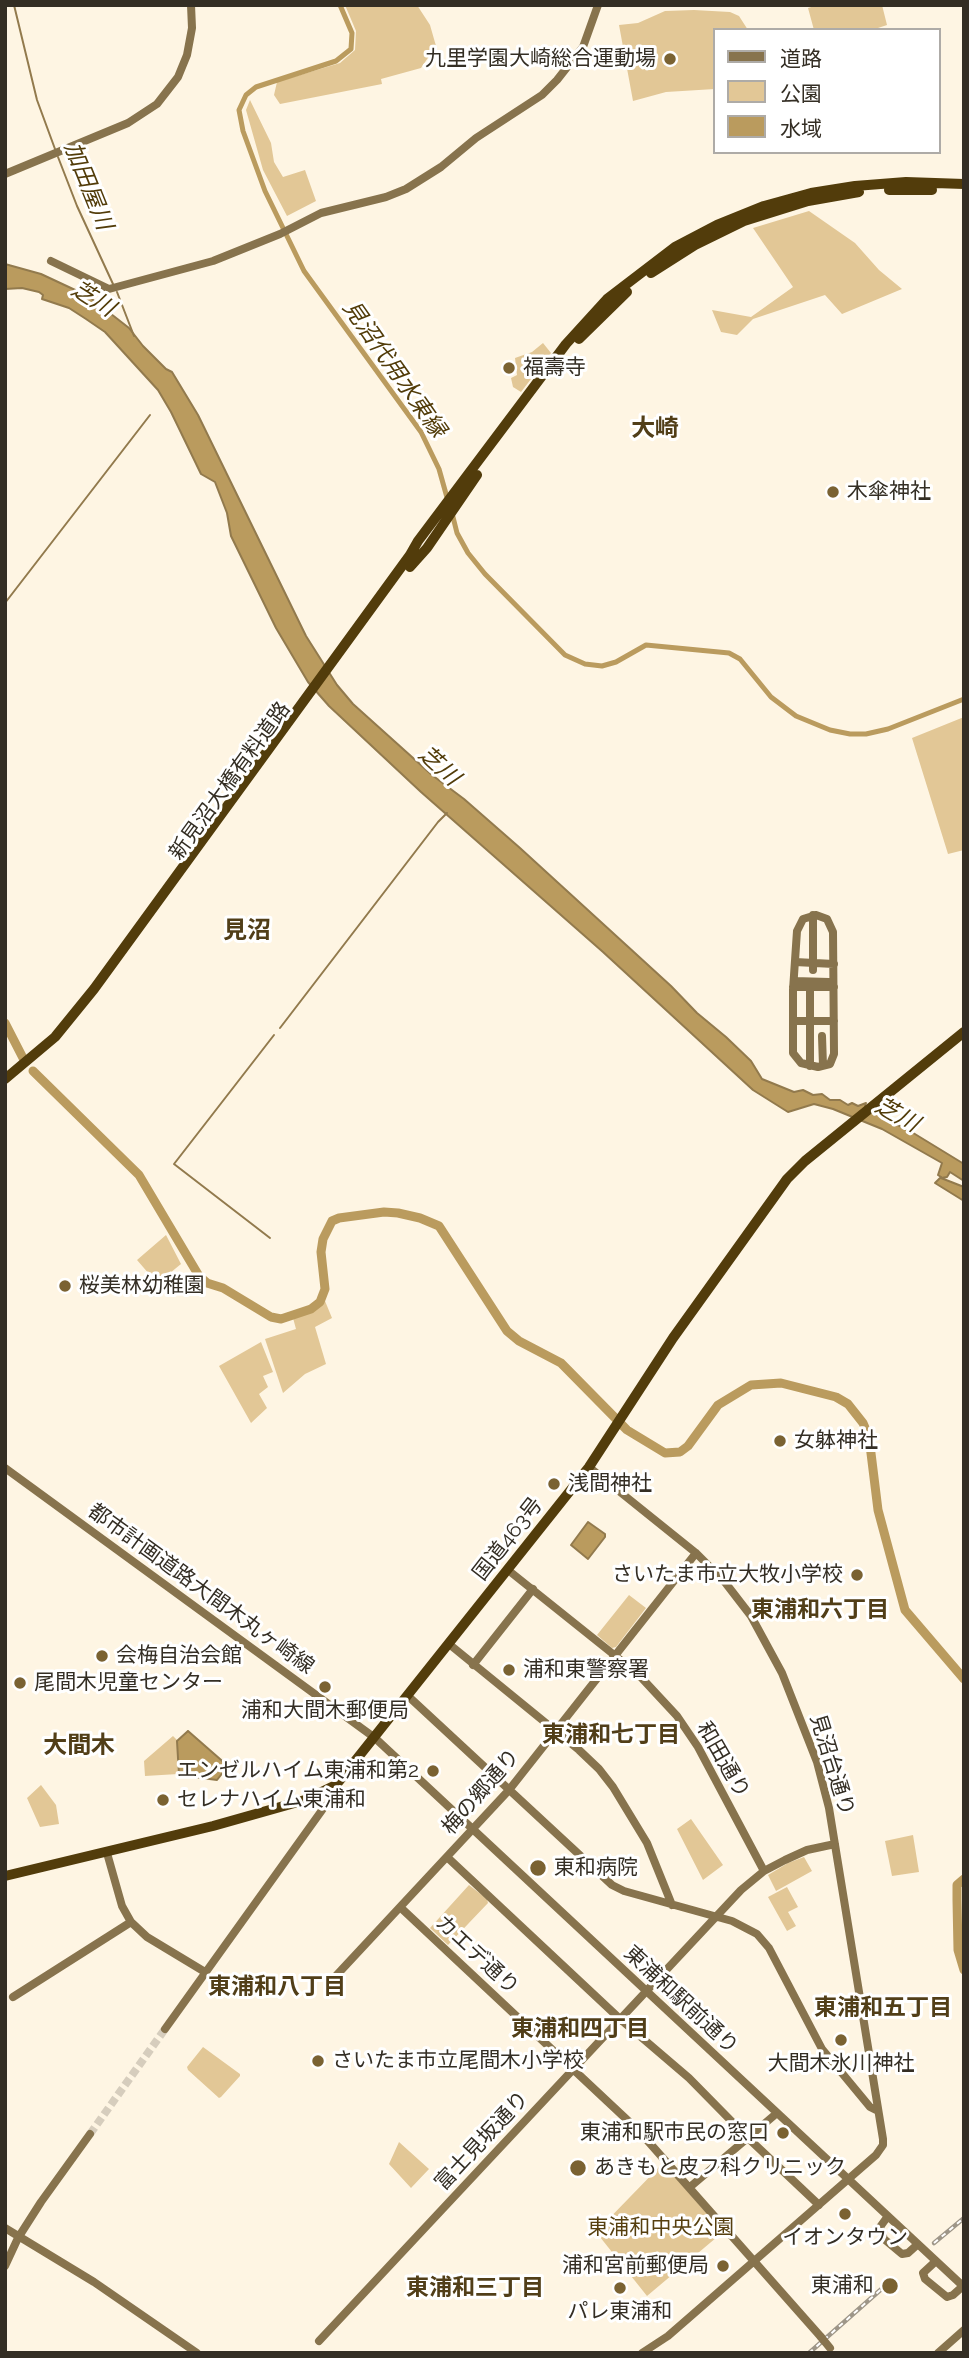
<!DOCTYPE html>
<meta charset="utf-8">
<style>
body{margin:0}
#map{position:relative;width:969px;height:2358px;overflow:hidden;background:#fef5e3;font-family:Raleway,"Noto Sans JP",sans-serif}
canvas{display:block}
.frame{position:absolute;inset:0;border:7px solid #342e24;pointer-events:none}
.legend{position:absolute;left:713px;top:28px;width:228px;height:126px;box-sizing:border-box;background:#fff;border:2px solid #aeaba7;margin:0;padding:9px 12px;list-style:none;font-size:21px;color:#342e24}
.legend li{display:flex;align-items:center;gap:14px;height:35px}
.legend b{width:35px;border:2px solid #aeaba7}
</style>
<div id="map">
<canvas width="969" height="2358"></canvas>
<div class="frame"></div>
<ul class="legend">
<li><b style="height:9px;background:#87734d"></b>道路</li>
<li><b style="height:19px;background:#e2c796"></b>公園</li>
<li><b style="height:19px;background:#ba9b5e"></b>水域</li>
</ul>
</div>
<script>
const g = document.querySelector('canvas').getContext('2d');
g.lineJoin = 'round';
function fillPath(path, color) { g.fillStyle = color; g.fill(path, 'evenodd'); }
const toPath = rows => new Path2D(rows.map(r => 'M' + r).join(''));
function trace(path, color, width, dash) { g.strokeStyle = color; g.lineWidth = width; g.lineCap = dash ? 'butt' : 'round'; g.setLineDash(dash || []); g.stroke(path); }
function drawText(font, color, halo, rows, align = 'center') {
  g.font = font + ' Raleway,"Noto Sans JP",sans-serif'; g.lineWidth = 6; g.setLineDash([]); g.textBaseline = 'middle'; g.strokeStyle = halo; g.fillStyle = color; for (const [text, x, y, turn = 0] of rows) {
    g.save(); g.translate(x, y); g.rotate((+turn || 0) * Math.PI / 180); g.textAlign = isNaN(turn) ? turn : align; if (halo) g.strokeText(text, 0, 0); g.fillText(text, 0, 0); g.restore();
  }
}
fillPath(toPath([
 [345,5,417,5,430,25,436,46,421,68,381,79,382,84,280,104,274,95,277,82,340,63,355,50,356,31],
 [818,5,882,5,887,25,872,30,814,30,808,8],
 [694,10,730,12,739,16,748,30,715,30,715,89,666,92,633,101,619,25,638,23,665,11],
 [250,100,271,143,274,162,283,177,305,170,316,201,287,216,263,170,246,110],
 [809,211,855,243,879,270,902,289,842,314,825,295,753,319,737,335,721,332,712,310,751,317,793,287,753,228],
 [543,343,551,353,521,392,513,387,511,378,517,375,515,358,532,352],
 [964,717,964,850,948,854,912,738],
 [166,1235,181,1264,159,1282,156,1282,137,1260],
 [325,1301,332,1318,315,1327,326,1364,305,1374,283,1393,265,1339,296,1329,293,1318,310,1312],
 [261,1342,273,1372,263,1376,268,1387,259,1394,267,1408,251,1423,219,1366],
 [629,1595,646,1608,616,1647,612,1648,597,1635],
 [173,1736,177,1740,178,1774,145,1776,144,1761],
 [41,1785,56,1805,59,1824,40,1827,27,1798],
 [691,1819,723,1865,703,1880,677,1829],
 [913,1835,919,1872,892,1876,885,1841],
 [804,1857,812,1871,776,1891,768,1875,788,1863],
 [469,1885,487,1899,488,1903,448,1945,430,1928],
 [787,1887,798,1907,788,1912,796,1926,787,1931,768,1897],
 [203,2047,240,2074,240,2076,221,2097,219,2098,188,2070,187,2067],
 [399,2142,429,2169,411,2188,389,2164],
 [663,2163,723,2232,647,2296,596,2232]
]), '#e2c796');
const water = toPath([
 [5,264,41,274,88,296,129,328,143,346,166,369,172,372,198,415,306,636,337,685,353,704,432,775,464,799,520,848,671,986,697,1013,726,1037,751,1061,762,1079,794,1092,803,1090,813,1095,822,1094,830,1100,840,1100,848,1105,852,1103,858,1106,866,1103,865,1106,882,1115,881,1117,910,1131,964,1164,964,1181,950,1172,947,1177,941,1178,964,1187,964,1201,935,1183,941,1177,938,1175,942,1163,882,1129,833,1109,814,1104,788,1112,753,1090,603,952,421,792,329,706,308,682,276,628,231,536,227,513,215,482,201,474,171,412,158,390,105,332,86,319,69,308,42,299,43,295,39,292,22,288,5,289,5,264],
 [588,1522,605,1534,605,1537,588,1559,571,1545,588,1522],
 [188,1731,228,1766,217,1780,179,1775,177,1741,188,1731]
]);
fillPath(water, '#ba9b5e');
trace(water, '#927a4d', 2);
trace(toPath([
 [14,5,37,100,55,149],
 [58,157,77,206,113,284],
 [117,292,134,336],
 [5,603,150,415],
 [280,1028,438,822,447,813],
 [270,1238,174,1164,274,1035]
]), '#927a4d', 2);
trace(toPath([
 [340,5,352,33,351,49,336,61,256,87,246,95,239,110,243,131,265,191,304,271,421,432,439,469,448,501],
 [452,513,457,533,468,553,485,574,565,655,585,664,602,666,616,662,646,645,729,653,740,659,771,697,796,716,830,730,850,734,866,734,888,729,964,699]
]), '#ba9b5e', 5);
trace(toPath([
 [5,1023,23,1058],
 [33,1071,139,1175,199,1276,207,1283,223,1288,271,1317,281,1319,311,1309,320,1302,325,1289,321,1252,323,1239,332,1221,339,1218,384,1212,398,1213,420,1218,439,1226,507,1331,519,1341,561,1363,627,1430,665,1453,680,1452,688,1446,718,1405,751,1385,781,1383,836,1397,848,1404,863,1423,869,1437,878,1510,905,1610,964,1679],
 [964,1879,957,1885,957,1900,958,1950,964,1970]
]), '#ba9b5e', 9);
trace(toPath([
 [90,2134,165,2029]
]), '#d6cdbd', 8, [8, 4]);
trace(toPath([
 [5,174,128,123,157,104,178,77,187,55,192,28,191,5],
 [51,261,109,289,213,261,280,234,321,213,386,197,406,189,441,167,476,138,542,95,557,80,583,47,598,5],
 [816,915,827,919,833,932,834,1054,830,1064,818,1067,801,1063,793,1053,793,990,797,931,803,919,816,915],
 [795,962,834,964],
 [813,970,813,915],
 [794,981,829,982],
 [793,987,834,987],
 [793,1021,834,1021],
 [822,1036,823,1066],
 [810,1066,810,987],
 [589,1467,696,1553,724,1581,751,1616,782,1673,817,1762,829,1808,883,2139,883,2145,876,2155,668,2336,642,2353],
 [5,1468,375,1738,964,2287],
 [508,1570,638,1674,677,1716,698,1747,764,1871],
 [449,1644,579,1750,599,1769,613,1787,647,1843,672,1905],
 [473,1665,533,1589],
 [408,1696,612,1885,624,1891,732,1921,757,1934,769,1948,822,2049,870,2107,878,2111],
 [107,1853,122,1906,131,1922,147,1937,205,1972],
 [447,1857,620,2019,689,2078,748,2138,819,2205],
 [400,1907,639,2131,821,2337],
 [333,1979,509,1790,696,1553],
 [13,1997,131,1922],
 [165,2029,325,1806],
 [690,2187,777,2113],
 [888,2216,880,2227,884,2239,902,2254,908,2253,918,2244],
 [5,2228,94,2282,197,2353],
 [936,2261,923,2273,925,2279,947,2297,953,2295,963,2286],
 [5,2266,18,2238,41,2202,90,2134],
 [319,2341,741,1890,764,1871,785,1860,807,1850,835,1844],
 [938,2353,964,2330]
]), '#87734d', 8);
trace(toPath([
 [889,190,932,190],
 [651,273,695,245,744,221,808,201,859,192],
 [579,339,627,292],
 [410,567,427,548,477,475],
 [5,1079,55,1037,94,989,410,555,418,541,566,344,607,299,675,247,717,225,764,206,811,193,855,186,906,182,964,184],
 [5,1876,213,1826,305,1800,336,1785,589,1467,673,1338,787,1179,805,1161,964,1032]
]), '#523c0b', 10);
const rail = toPath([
 [934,2243,964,2218],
 [809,2353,886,2285]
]);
trace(rail, '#9e9688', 4.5);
trace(rail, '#fff', 2, [5]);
trace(toPath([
 [821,2337,830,2348]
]), '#87734d', 8);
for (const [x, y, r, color] of [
 [670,59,7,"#7a6232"],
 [509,368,7,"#7a6232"],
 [833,492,7,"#7a6232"],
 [65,1286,7,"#7a6232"],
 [780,1441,7,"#7a6232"],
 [554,1484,7,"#7a6232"],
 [857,1575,7,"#7a6232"],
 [102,1656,7,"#7a6232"],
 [509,1670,7,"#7a6232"],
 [20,1683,7,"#7a6232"],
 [325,1687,7,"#7a6232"],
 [433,1771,7,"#7a6232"],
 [163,1800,7,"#7a6232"],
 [538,1868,9,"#7a6232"],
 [841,2040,7,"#7a6232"],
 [318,2061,7,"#7a6232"],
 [783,2133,7,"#7a6232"],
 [578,2168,9,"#7a6232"],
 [845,2214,7,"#7a6232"],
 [723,2266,7,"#7a6232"],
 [890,2286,9,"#7a6232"],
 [620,2288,7,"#7a6232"]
]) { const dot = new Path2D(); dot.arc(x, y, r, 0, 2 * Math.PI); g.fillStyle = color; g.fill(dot); trace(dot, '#fff', 2.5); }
drawText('21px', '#342e24', '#fff', [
 ["九里学園大崎総合運動場",656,59,"right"],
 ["福壽寺",523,368],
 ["木傘神社",847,492],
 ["桜美林幼稚園",79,1286],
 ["女躰神社",794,1441],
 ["浅間神社",568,1484],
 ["さいたま市立大牧小学校",843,1575,"right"],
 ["会梅自治会館",116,1656],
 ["浦和東警察署",523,1670],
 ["尾間木児童センター",34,1683],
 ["浦和大間木郵便局",325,1711,"center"],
 ["エンゼルハイム東浦和第2",419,1771,"right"],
 ["セレナハイム東浦和",177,1800],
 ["東和病院",554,1868],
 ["さいたま市立尾間木小学校",332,2061],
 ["大間木氷川神社",841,2064,"center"],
 ["東浦和駅市民の窓口",769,2133,"right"],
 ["あきもと皮フ科クリニック",594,2168],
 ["イオンタウン",845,2238,"center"],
 ["浦和宮前郵便局",709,2266,"right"],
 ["東浦和",874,2286,"right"],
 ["パレ東浦和",620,2312,"center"]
], 'left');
drawText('21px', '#342e24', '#fff', [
 ["新見沼大橋有料道路",230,781,-54],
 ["国道463号",508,1539,-52],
 ["都市計画道路大間木丸ヶ崎線",201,1589,36],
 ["和田通り",723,1760,60],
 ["見沼台通り",832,1765,73],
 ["梅の郷通り",481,1792,-49],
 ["カエデ通り",477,1955,43],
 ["東浦和駅前通り",681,2000,43],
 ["富士見坂通り",482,2141,-47]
]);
drawText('21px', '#563f0f', '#fff', [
 ["東浦和中央公園",661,2228]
]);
drawText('italic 23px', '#523c09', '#fff', [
 ["加田屋川",88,186,68],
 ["芝川",93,299,32],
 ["見沼代用水東縁",394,369,55],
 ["芝川",439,766,42],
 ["芝川",897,1115,29]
]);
drawText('bold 23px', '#513e18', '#fff', [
 ["東浦和六丁目",820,1610],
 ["東浦和七丁目",611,1735],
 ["東浦和八丁目",277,1987],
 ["東浦和五丁目",883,2008],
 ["東浦和四丁目",580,2029],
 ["東浦和三丁目",475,2288]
]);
drawText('bold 24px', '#513e18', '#fff', [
 ["大崎",655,429],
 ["見沼",247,931],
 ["大間木",79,1746]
]);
</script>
